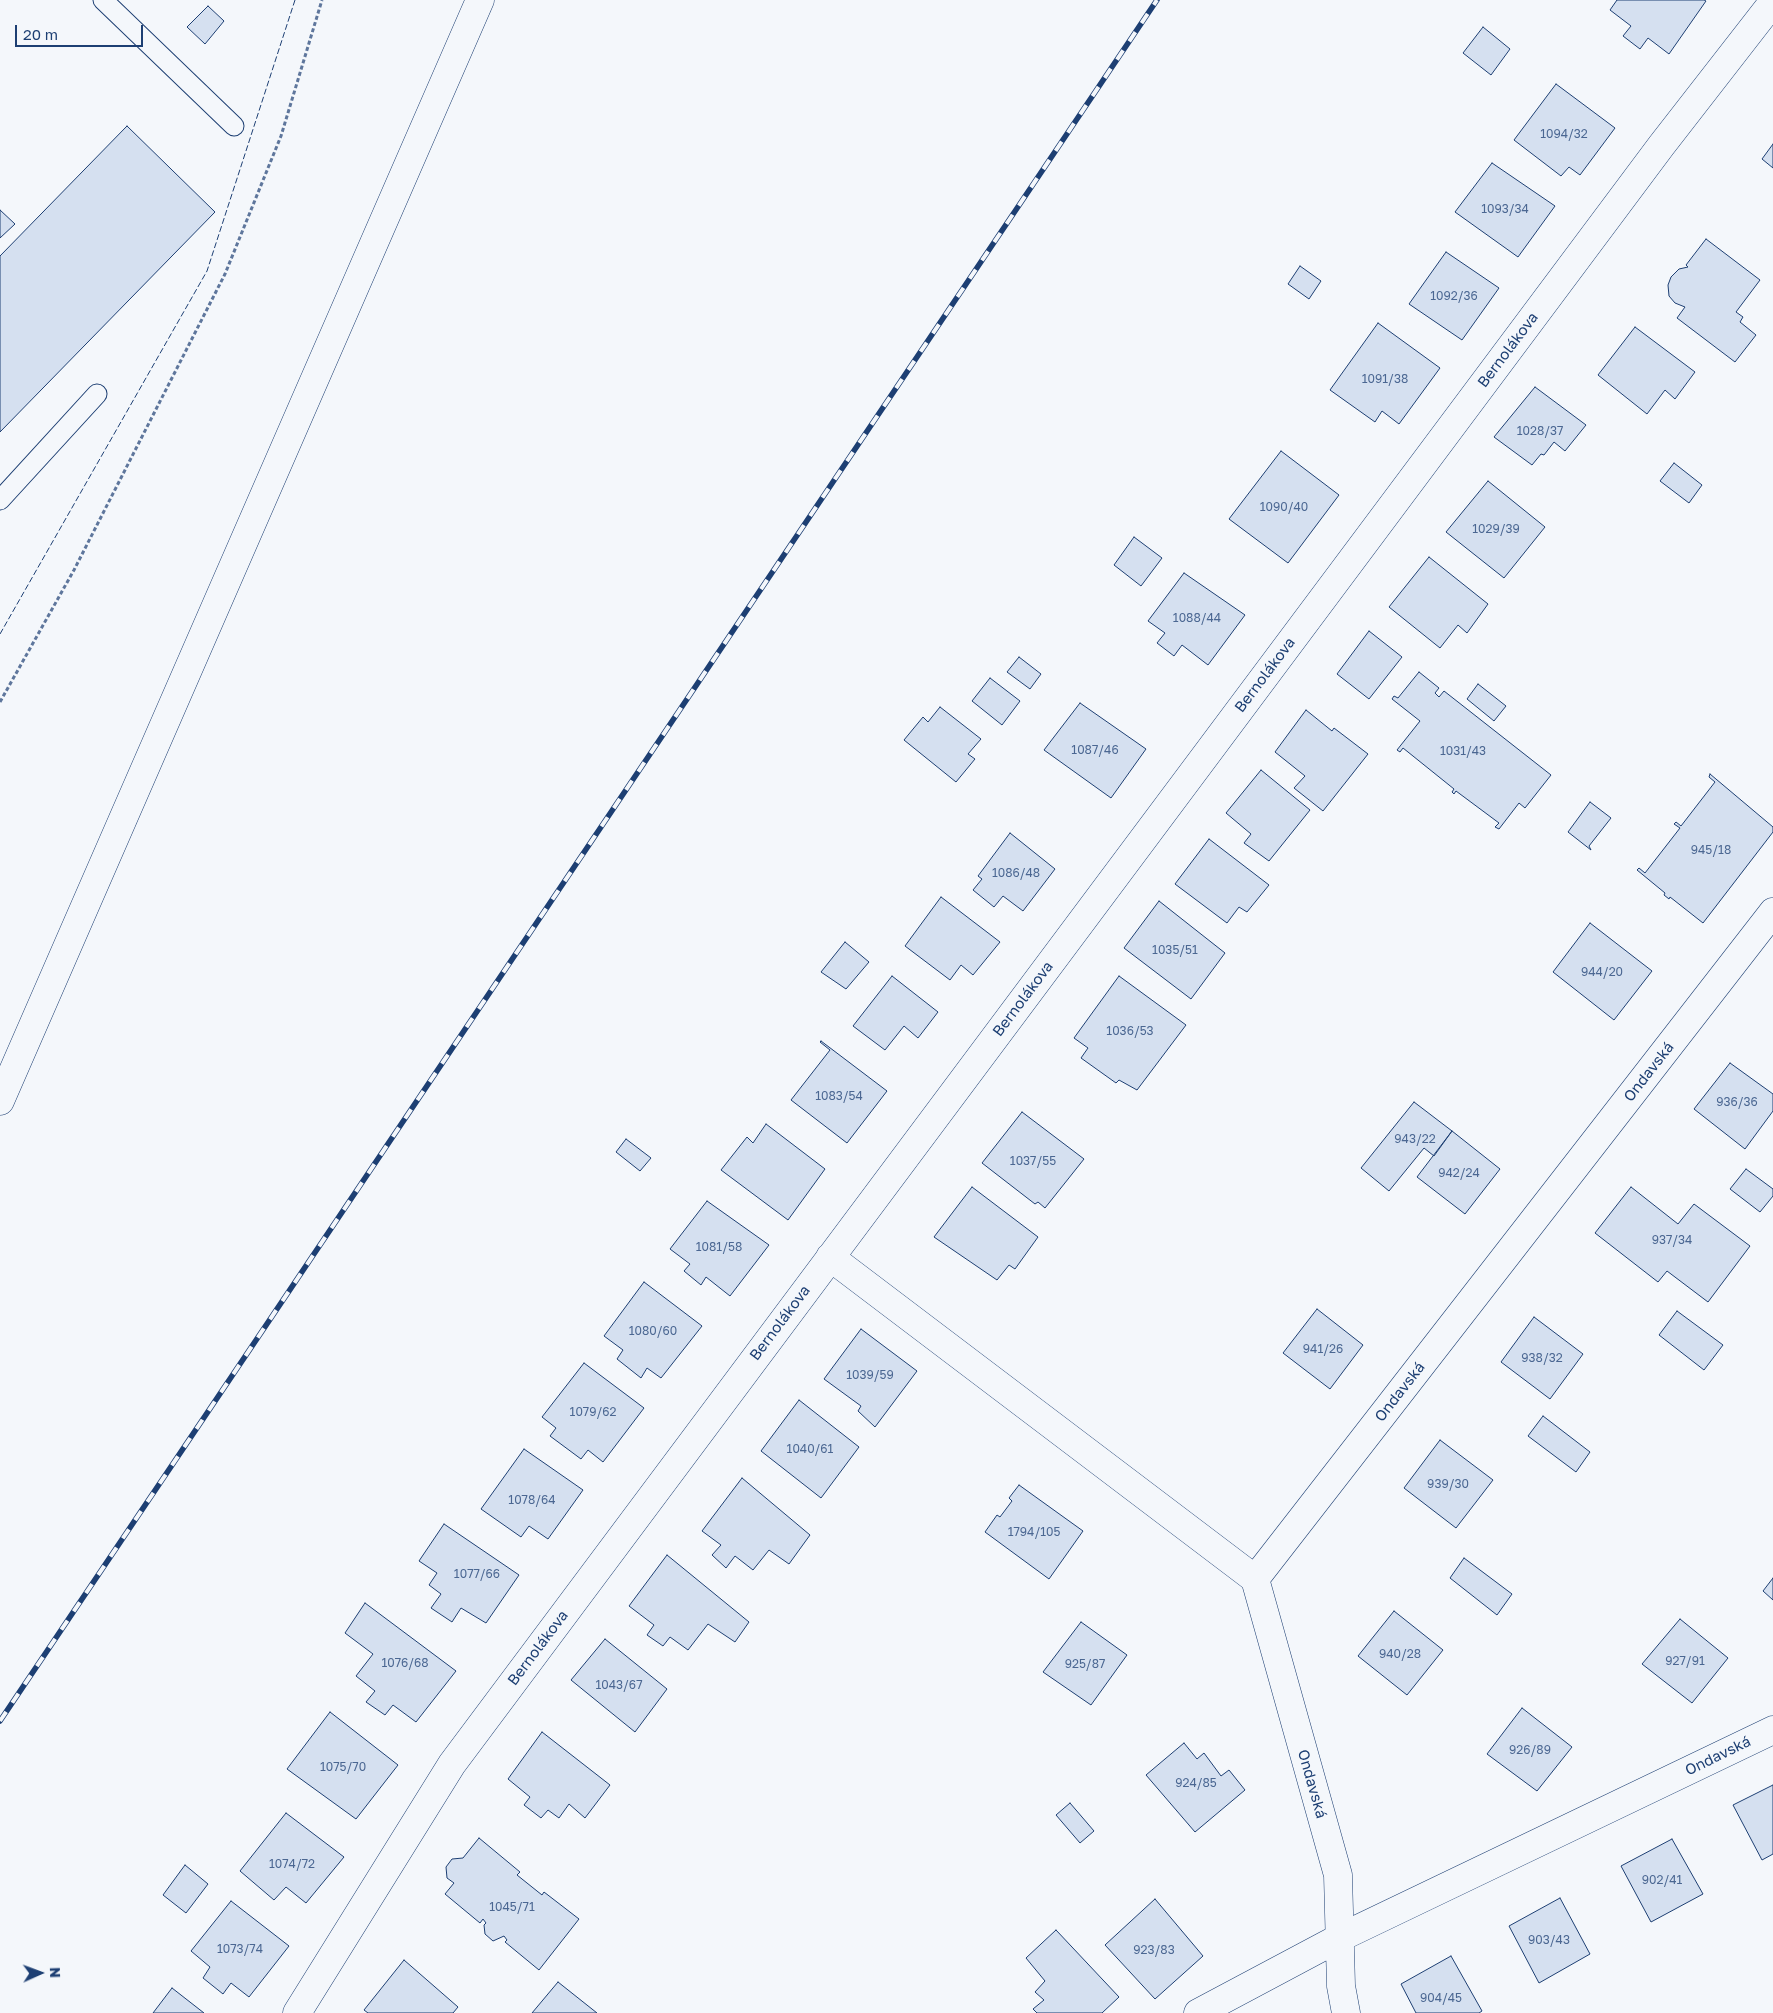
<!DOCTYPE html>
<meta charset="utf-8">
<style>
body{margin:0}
#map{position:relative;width:1773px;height:2013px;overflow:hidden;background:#f4f7fb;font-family:"Golos Text",sans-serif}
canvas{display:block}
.north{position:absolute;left:15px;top:1948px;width:50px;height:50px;-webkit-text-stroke:4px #f4f7fb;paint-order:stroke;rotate:88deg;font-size:14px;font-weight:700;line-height:20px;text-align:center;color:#1d3f73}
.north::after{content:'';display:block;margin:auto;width:18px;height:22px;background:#1d3f73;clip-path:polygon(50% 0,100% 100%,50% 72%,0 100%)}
.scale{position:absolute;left:15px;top:25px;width:128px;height:22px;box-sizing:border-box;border:2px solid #1d3f73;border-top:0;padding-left:6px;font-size:15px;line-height:18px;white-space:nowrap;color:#1d3f73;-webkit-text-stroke:4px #f4f7fb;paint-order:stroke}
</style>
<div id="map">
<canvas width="1773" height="2013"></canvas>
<div class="north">N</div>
<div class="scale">20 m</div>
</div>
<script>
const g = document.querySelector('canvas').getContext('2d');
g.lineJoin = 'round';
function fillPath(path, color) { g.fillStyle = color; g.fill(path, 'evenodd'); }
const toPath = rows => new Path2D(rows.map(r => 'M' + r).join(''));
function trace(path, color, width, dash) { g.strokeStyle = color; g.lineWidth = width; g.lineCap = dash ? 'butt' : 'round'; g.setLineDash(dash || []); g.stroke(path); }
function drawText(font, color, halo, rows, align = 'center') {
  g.font = font + ' "Golos Text",sans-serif'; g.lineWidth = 4; g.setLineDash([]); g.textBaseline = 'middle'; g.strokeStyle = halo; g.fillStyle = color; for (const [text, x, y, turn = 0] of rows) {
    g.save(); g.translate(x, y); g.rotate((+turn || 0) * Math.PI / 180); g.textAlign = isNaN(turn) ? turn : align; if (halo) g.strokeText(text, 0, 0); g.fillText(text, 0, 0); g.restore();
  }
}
const building = toPath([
 [1617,0,1704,0,1706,1,1669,54,1648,38,1640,49,1623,36,1631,26,1610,10,1617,0],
 [208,6,224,21,205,44,187,27,208,6],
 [1483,27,1510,49,1491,75,1463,53,1483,27],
 [1556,84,1615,128,1580,175,1569,167,1561,176,1514,140,1556,84],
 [127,126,215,212,0,432,0,256,127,126],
 [1773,144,1773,168,1762,159,1773,144],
 [1492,163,1555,206,1518,257,1455,212,1492,163],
 [0,210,15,224,0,238,0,210],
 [1706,239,1760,280,1736,312,1743,317,1740,322,1756,335,1735,362,1677,318,1685,307,1675,303,1669,296,1668,285,1671,277,1679,269,1688,267,1686,265,1706,239],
 [1446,252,1499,288,1462,340,1409,304,1446,252],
 [1300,266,1321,281,1309,299,1288,284,1300,266],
 [1378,323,1440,368,1399,424,1382,411,1375,422,1330,390,1378,323],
 [1635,327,1695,372,1675,399,1665,390,1647,414,1598,375,1635,327],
 [1535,387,1586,425,1565,451,1554,442,1544,455,1541,454,1532,465,1494,437,1535,387],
 [1281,451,1339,495,1288,563,1229,519,1281,451],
 [1674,463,1702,485,1689,503,1660,481,1674,463],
 [1488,481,1545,527,1504,578,1446,532,1488,481],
 [1134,537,1162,558,1141,586,1114,565,1134,537],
 [1429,557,1488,604,1467,633,1458,625,1440,648,1389,607,1429,557],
 [1184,573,1245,615,1208,665,1182,645,1174,656,1157,643,1165,633,1148,621,1184,573],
 [1369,631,1402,657,1369,699,1337,674,1369,631],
 [1019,657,1041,674,1030,689,1007,672,1019,657],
 [1419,672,1439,688,1435,693,1439,697,1444,691,1551,775,1525,808,1519,803,1499,829,1495,827,1499,823,1456,791,1454,794,1452,792,1454,789,1403,748,1400,752,1397,750,1420,721,1392,699,1394,696,1398,698,1419,672],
 [990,678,1020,701,1002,725,972,701,990,678],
 [1478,684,1506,706,1494,721,1467,699,1478,684],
 [1080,703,1146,749,1111,798,1044,750,1080,703],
 [940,707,981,739,968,754,975,759,956,782,904,740,923,717,928,722,940,707],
 [1306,710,1332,731,1334,728,1368,754,1323,811,1294,788,1305,776,1275,752,1306,710],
 [1261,770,1310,810,1269,861,1244,843,1251,834,1226,813,1261,770],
 [1710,774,1773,827,1773,832,1703,923,1670,897,1669,899,1664,895,1665,893,1637,870,1639,868,1645,873,1680,828,1674,824,1676,822,1681,826,1715,782,1709,777,1710,774],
 [1590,802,1611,818,1589,846,1591,850,1568,832,1590,802],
 [1010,833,1055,869,1023,911,1003,896,994,907,973,890,982,879,978,876,1010,833],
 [1209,839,1269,885,1247,912,1239,907,1227,923,1175,884,1209,839],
 [941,897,1000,942,973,975,961,965,950,980,905,946,941,897],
 [1159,901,1225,953,1191,999,1124,948,1159,901],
 [1590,923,1652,971,1614,1020,1553,972,1590,923],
 [845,942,869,962,846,989,821,972,845,942],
 [892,976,938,1012,918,1038,904,1026,885,1050,853,1026,892,976],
 [1119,976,1186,1025,1137,1090,1119,1080,1116,1083,1081,1058,1088,1048,1074,1038,1119,976],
 [821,1041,887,1091,847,1143,791,1100,830,1050,820,1042,821,1041],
 [1730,1063,1773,1094,1773,1111,1745,1149,1694,1109,1730,1063],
 [1414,1102,1452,1131,1434,1156,1424,1148,1389,1191,1361,1168,1414,1102],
 [1022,1112,1084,1159,1045,1208,1038,1202,1035,1204,982,1163,1022,1112],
 [766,1124,825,1169,788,1220,721,1170,747,1137,753,1143,766,1124],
 [1452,1131,1500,1169,1465,1214,1417,1177,1452,1131],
 [626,1139,651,1158,640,1171,616,1152,626,1139],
 [1746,1169,1773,1189,1773,1196,1760,1212,1730,1189,1746,1169],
 [972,1187,1038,1237,1015,1269,1009,1265,997,1280,934,1237,972,1187],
 [1631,1187,1678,1224,1694,1204,1750,1246,1708,1302,1667,1271,1658,1282,1595,1233,1631,1187],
 [707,1201,769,1245,730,1296,706,1277,701,1285,684,1271,690,1264,670,1249,707,1201],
 [644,1282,702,1326,661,1378,647,1368,641,1378,617,1359,623,1350,604,1336,644,1282],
 [1317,1309,1363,1345,1330,1389,1283,1353,1317,1309],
 [1677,1311,1723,1345,1704,1370,1659,1335,1677,1311],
 [1534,1317,1583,1354,1550,1399,1501,1362,1534,1317],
 [861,1329,917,1371,875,1427,858,1411,861,1406,824,1379,861,1329],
 [584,1363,644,1408,603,1462,588,1450,581,1459,550,1436,556,1428,542,1417,584,1363],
 [799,1400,859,1447,821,1498,761,1451,799,1400],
 [1543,1416,1590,1452,1576,1472,1528,1436,1543,1416],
 [1440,1440,1493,1480,1456,1528,1404,1488,1440,1440],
 [524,1449,583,1490,548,1539,529,1526,521,1537,481,1509,524,1449],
 [742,1478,810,1535,789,1564,769,1550,753,1570,735,1556,726,1568,712,1555,721,1545,702,1531,742,1478],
 [1019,1485,1083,1531,1049,1579,985,1532,997,1515,1000,1517,1012,1501,1009,1498,1019,1485],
 [444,1524,519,1575,486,1623,461,1608,452,1622,431,1608,441,1594,429,1585,437,1573,419,1561,444,1524],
 [667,1555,749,1622,735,1642,708,1624,688,1650,670,1637,663,1646,647,1635,654,1625,629,1606,667,1555],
 [1464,1558,1512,1594,1497,1615,1450,1578,1464,1558],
 [1773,1578,1773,1600,1763,1591,1773,1578],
 [365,1603,456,1671,416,1722,393,1705,385,1715,366,1702,375,1691,356,1676,373,1654,345,1633,365,1603],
 [1394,1611,1443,1650,1407,1695,1358,1656,1394,1611],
 [1680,1619,1728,1658,1692,1703,1642,1664,1680,1619],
 [1081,1622,1127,1655,1091,1705,1043,1672,1081,1622],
 [605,1639,667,1689,635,1732,571,1680,605,1639],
 [1522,1708,1572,1747,1537,1791,1487,1754,1522,1708],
 [330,1712,398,1765,356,1819,287,1769,330,1712],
 [542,1732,610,1785,585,1818,569,1804,559,1818,548,1810,541,1818,524,1805,530,1797,508,1779,542,1732],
 [1184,1743,1197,1759,1204,1753,1221,1776,1229,1770,1245,1790,1195,1832,1146,1775,1184,1743],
 [1773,1785,1773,1854,1762,1860,1733,1805,1773,1785],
 [1070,1803,1094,1831,1080,1843,1056,1815,1070,1803],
 [286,1813,344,1857,306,1903,286,1887,274,1900,240,1871,286,1813],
 [479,1838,520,1872,517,1875,542,1895,544,1892,579,1919,539,1970,505,1942,507,1940,504,1936,493,1941,485,1934,484,1925,486,1923,483,1919,480,1923,445,1894,454,1883,447,1878,446,1867,452,1859,463,1858,479,1838],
 [1672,1839,1703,1894,1651,1922,1621,1866,1672,1839],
 [185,1865,208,1884,186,1913,163,1895,185,1865],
 [1560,1898,1590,1954,1539,1983,1509,1926,1560,1898],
 [1155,1899,1203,1956,1155,1999,1105,1945,1155,1899],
 [231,1901,289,1946,249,1997,231,1983,223,1994,203,1978,210,1967,191,1951,231,1901],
 [1056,1930,1119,1997,1102,2013,1037,2013,1033,2009,1044,2000,1035,1992,1045,1981,1026,1958,1056,1930],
 [1451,1956,1482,2011,1479,2013,1416,2013,1401,1984,1451,1956],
 [404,1960,458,2007,453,2013,368,2013,364,2010,404,1960],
 [558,1982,597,2013,532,2013,558,1982],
 [172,1988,204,2013,153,2013,172,1988]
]);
fillPath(building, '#d5e0f0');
trace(building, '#1d3f73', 1);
const lane = toPath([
 [103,0,234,126],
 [0,500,97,394]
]);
const street = toPath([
 [830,1257,1255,1579],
 [297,2013,452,1764,1661,146,1773,2],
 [1198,2013,1339,1938,1773,1730],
 [1346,2013,1341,1986,1338,1875,1255,1579,1773,912]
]);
const primary = toPath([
 [0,1101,480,0]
]);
trace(lane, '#1d3f73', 21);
trace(street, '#1d3f73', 29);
trace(primary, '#1d3f73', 29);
trace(toPath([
 [0,702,74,570,225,274,281,136,322,0]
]), '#5e769c', 3, [4, 2.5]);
trace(lane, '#f4f7fb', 19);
trace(street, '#f4f7fb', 28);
trace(primary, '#f4f7fb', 28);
const rail = toPath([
 [0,1721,1157,0]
]);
trace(rail, '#1d3f73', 5.5);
trace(rail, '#f4f7fb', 4, [11]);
trace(toPath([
 [0,634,207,271,295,0]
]), '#1d3f73', 1, [6, 2.5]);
drawText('12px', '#4b6792', null, [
 ["1094/32",1564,134],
 ["1093/34",1505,209],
 ["1092/36",1454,296],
 ["1091/38",1385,379],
 ["1028/37",1540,431],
 ["1090/40",1284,507],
 ["1029/39",1496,529],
 ["1088/44",1197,618],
 ["1087/46",1095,750],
 ["1031/43",1463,751],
 ["945/18",1711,850],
 ["1086/48",1016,873],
 ["1035/51",1175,950],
 ["944/20",1602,972],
 ["1036/53",1130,1031],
 ["1083/54",839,1096],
 ["936/36",1737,1102],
 ["943/22",1415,1139],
 ["1037/55",1033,1161],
 ["942/24",1459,1173],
 ["937/34",1672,1240],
 ["1081/58",719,1247],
 ["1080/60",653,1331],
 ["941/26",1323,1349],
 ["938/32",1542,1358],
 ["1039/59",870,1375],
 ["1079/62",593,1412],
 ["1040/61",810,1449],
 ["939/30",1448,1484],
 ["1078/64",532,1500],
 ["1794/105",1034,1532],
 ["1077/66",477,1574],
 ["940/28",1400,1654],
 ["927/91",1685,1661],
 ["1076/68",405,1663],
 ["925/87",1085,1664],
 ["1043/67",619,1685],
 ["926/89",1530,1750],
 ["1075/70",343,1767],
 ["924/85",1196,1783],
 ["1074/72",292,1864],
 ["902/41",1662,1880],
 ["1045/71",512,1907],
 ["903/43",1549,1940],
 ["1073/74",240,1949],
 ["923/83",1154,1950],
 ["904/45",1441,1998]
]);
drawText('15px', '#1d3f73', '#f4f7fb', [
 ["Bernolákova",1508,350,-53],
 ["Bernolákova",1265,675,-53],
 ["Bernolákova",1023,999,-53],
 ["Ondavská",1649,1072,-52],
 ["Bernolákova",780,1323,-53],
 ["Ondavská",1400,1392,-52],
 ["Bernolákova",538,1648,-53],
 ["Ondavská",1718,1756,-26],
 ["Ondavská",1312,1784,74]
]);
</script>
